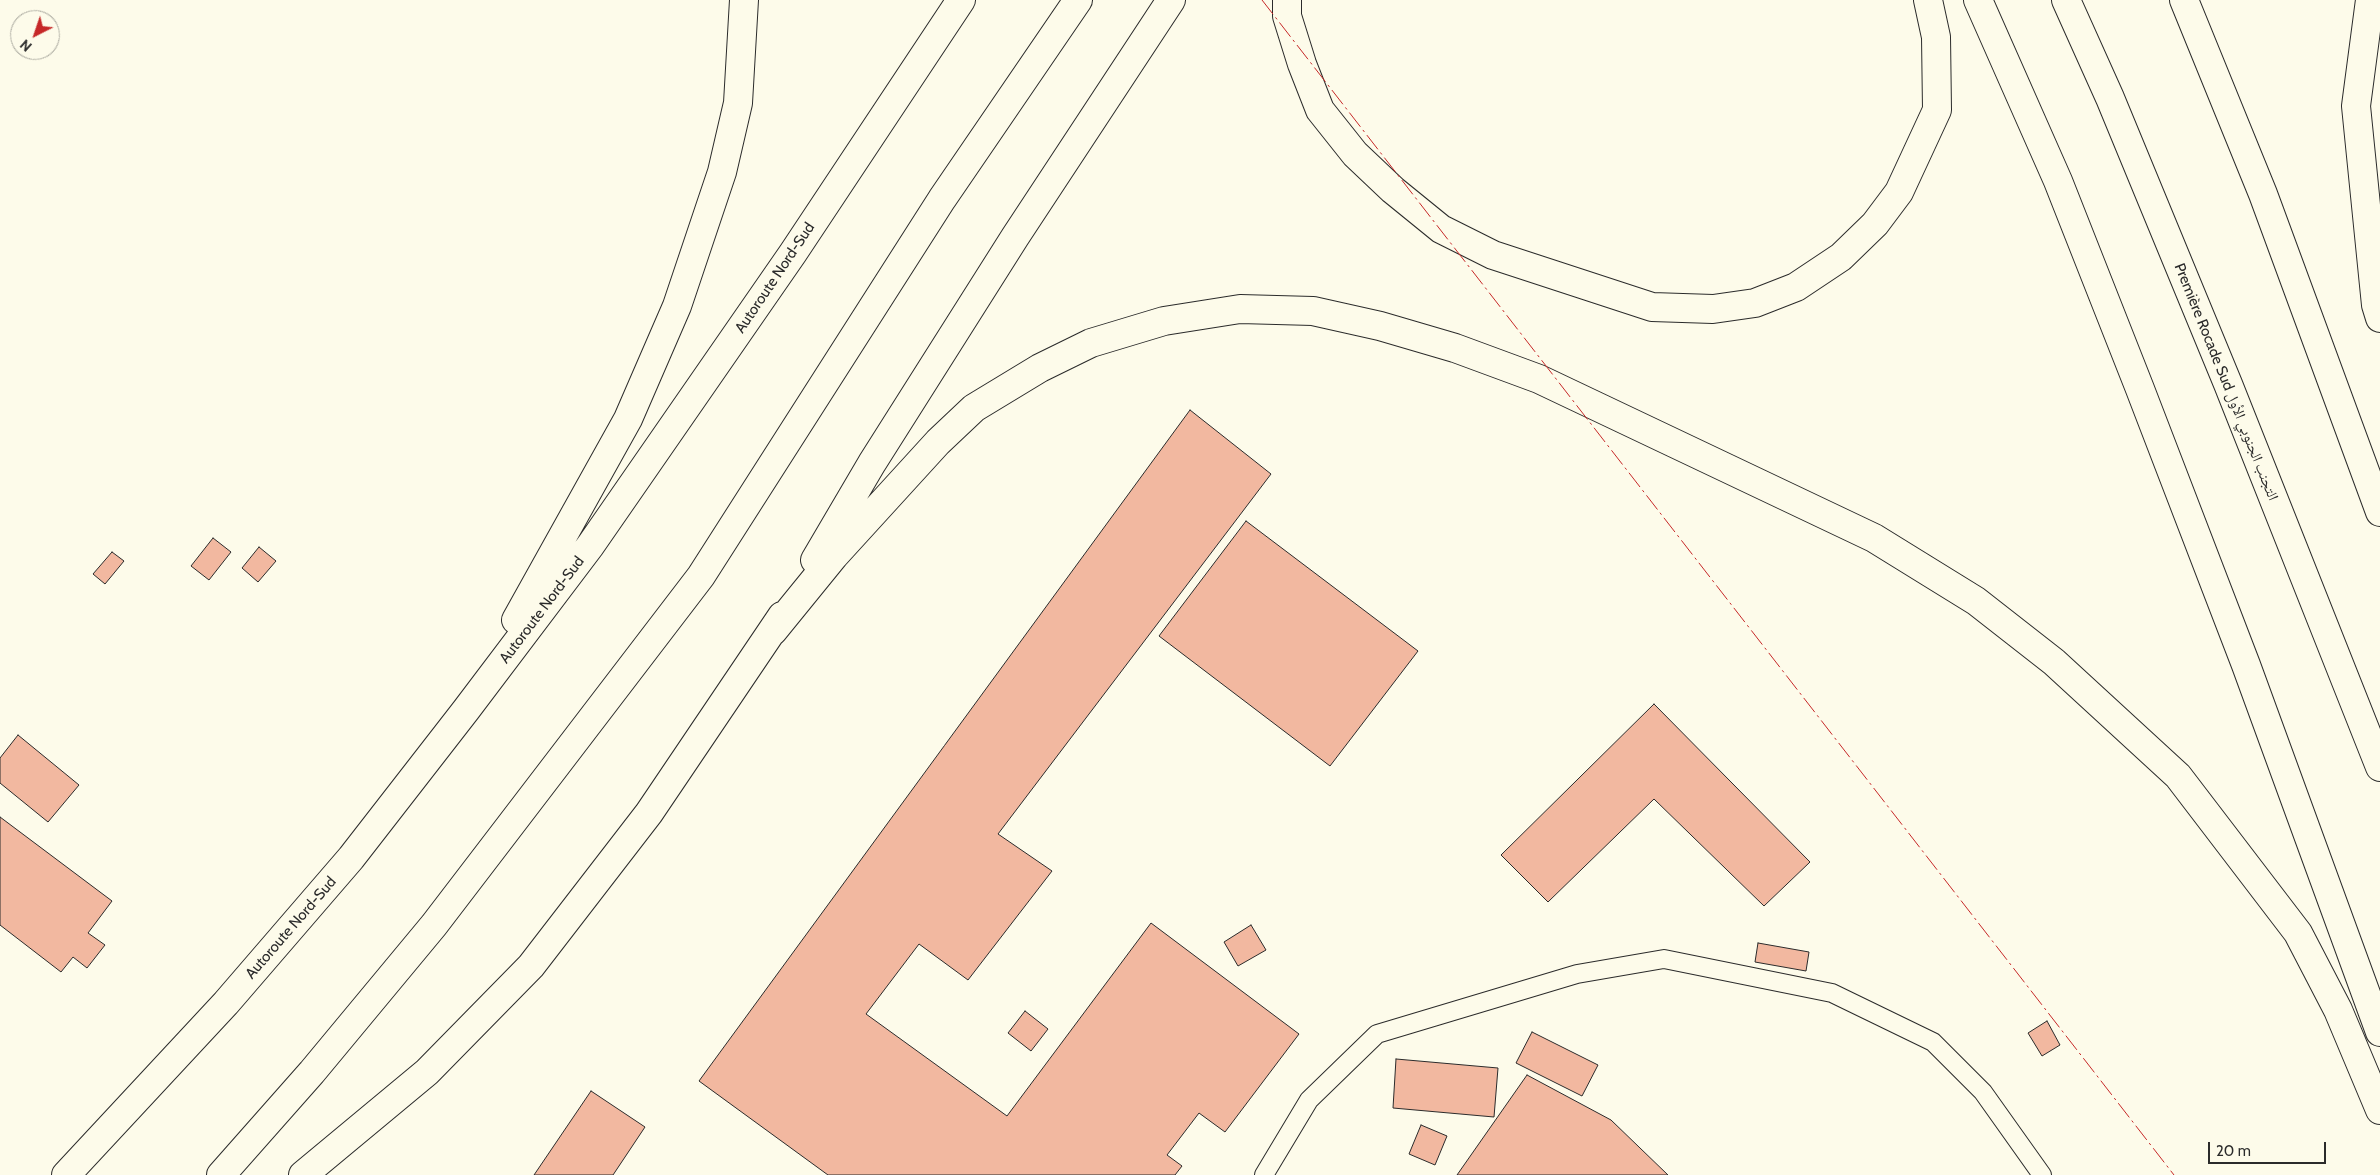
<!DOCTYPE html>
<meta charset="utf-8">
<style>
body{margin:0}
#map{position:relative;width:2380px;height:1175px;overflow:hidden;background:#fdfbea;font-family:Cabin,sans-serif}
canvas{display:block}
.north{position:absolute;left:10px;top:10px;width:50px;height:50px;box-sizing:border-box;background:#fdfbea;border:1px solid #a9a89e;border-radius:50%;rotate:221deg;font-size:14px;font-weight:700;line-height:20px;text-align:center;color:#2b2b2b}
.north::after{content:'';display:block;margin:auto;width:18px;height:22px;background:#c62828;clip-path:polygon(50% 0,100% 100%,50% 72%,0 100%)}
.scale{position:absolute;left:2208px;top:1142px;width:118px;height:22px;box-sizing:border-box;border:2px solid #2b2b2b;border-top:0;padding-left:6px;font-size:15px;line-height:18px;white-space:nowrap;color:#2b2b2b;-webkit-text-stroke:4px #fdfbea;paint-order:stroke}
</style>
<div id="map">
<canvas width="2380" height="1175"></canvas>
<div class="north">N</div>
<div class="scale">20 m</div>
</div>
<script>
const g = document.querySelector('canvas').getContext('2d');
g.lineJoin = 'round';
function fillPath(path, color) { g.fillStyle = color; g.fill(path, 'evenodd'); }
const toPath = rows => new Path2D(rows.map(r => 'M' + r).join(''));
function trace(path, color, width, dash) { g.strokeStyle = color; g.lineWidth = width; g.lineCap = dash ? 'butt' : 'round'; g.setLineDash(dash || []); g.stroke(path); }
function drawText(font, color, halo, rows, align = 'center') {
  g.font = font + ' Cabin,"Noto Naskh Arabic",sans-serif'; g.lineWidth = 4; g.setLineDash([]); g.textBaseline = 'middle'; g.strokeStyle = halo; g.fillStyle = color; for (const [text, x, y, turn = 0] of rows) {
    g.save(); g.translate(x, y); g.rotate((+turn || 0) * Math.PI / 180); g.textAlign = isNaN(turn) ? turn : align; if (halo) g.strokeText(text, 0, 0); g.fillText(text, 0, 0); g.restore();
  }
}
const building = toPath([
 [1190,410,1271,474,998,834,1052,871,968,980,919,944,866,1014,1007,1116,1151,923,1299,1034,1225,1132,1199,1113,1167,1155,1182,1166,1175,1175,828,1175,699,1081,1190,410],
 [1246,521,1418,651,1330,766,1159,636,1246,521],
 [213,538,231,552,209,580,191,566,213,538],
 [259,547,276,561,258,582,242,568,259,547],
 [112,552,124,561,105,584,93,574,112,552],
 [1654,704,1810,862,1764,906,1654,799,1548,902,1501,855,1654,704],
 [18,735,79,785,48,822,0,783,0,758,18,735],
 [0,817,112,901,88,933,105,945,87,968,73,957,61,972,0,925,0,817],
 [1251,925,1266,950,1238,966,1224,942,1251,925],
 [1758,943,1809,952,1806,971,1755,962,1758,943],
 [1025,1011,1048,1029,1031,1051,1008,1033,1025,1011],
 [2047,1021,2060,1045,2042,1056,2028,1033,2047,1021],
 [1532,1032,1598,1065,1582,1096,1516,1063,1532,1032],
 [1396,1059,1498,1068,1494,1117,1393,1108,1396,1059],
 [1527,1075,1611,1120,1668,1175,1457,1175,1527,1075],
 [591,1091,645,1127,613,1175,534,1175,591,1091],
 [1421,1125,1447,1136,1435,1165,1409,1154,1421,1125]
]);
fillPath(building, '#f2b8a0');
trace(building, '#2b2b2b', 1);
const service = toPath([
 [1264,1175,1309,1100,1377,1034,1577,974,1664,959,1832,993,1933,1042,1983,1092,2042,1175]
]);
const motorway = toPath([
 [1287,0,1287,16,1302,64,1320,110,1355,154,1393,190,1441,229,1493,255,1652,307,1713,309,1755,303,1796,287,1841,257,1875,224,1899,192,1937,110,1936,37,1928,0],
 [1978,0,2058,181,2140,389,2246,665,2380,1032],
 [2066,0,2110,98,2228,384,2380,767],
 [2184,0,2263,194,2380,512],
 [2370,0,2356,106,2376,305,2380,318],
 [815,560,872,463,1015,237,1171,0],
 [516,620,628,419,677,306,722,172,738,103,744,0],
 [773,631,834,556,938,442,974,408,1040,368,1091,343,1164,321,1240,309,1313,311,1380,326,1455,348,1539,379,1874,538,1976,601,2054,662,2178,776,2298,933,2338,1010,2380,1110],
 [66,1175,226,1003,351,858,466,710,590,546,793,253,961,0],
 [221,1175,312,1072,434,925,701,576,942,199,1078,0],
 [303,1175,427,1072,531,966,649,813,782,616]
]);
trace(service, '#2b2b2b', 20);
trace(motorway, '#2b2b2b', 30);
trace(service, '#fdfbea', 18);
trace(motorway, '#fdfbea', 28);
trace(toPath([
 [1262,0,2174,1175]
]), '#c62828', 1, [18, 4, 2.5, 4]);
drawText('15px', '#2b2b2b', '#fdfbea', [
 ["Autoroute Nord-Sud",775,278,-56],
 ["Première Rocade Sud التجنب الجنوبي الأول",2226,382,68],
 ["Autoroute Nord-Sud",542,610,-53],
 ["Autoroute Nord-Sud",291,928,-49]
]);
</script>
